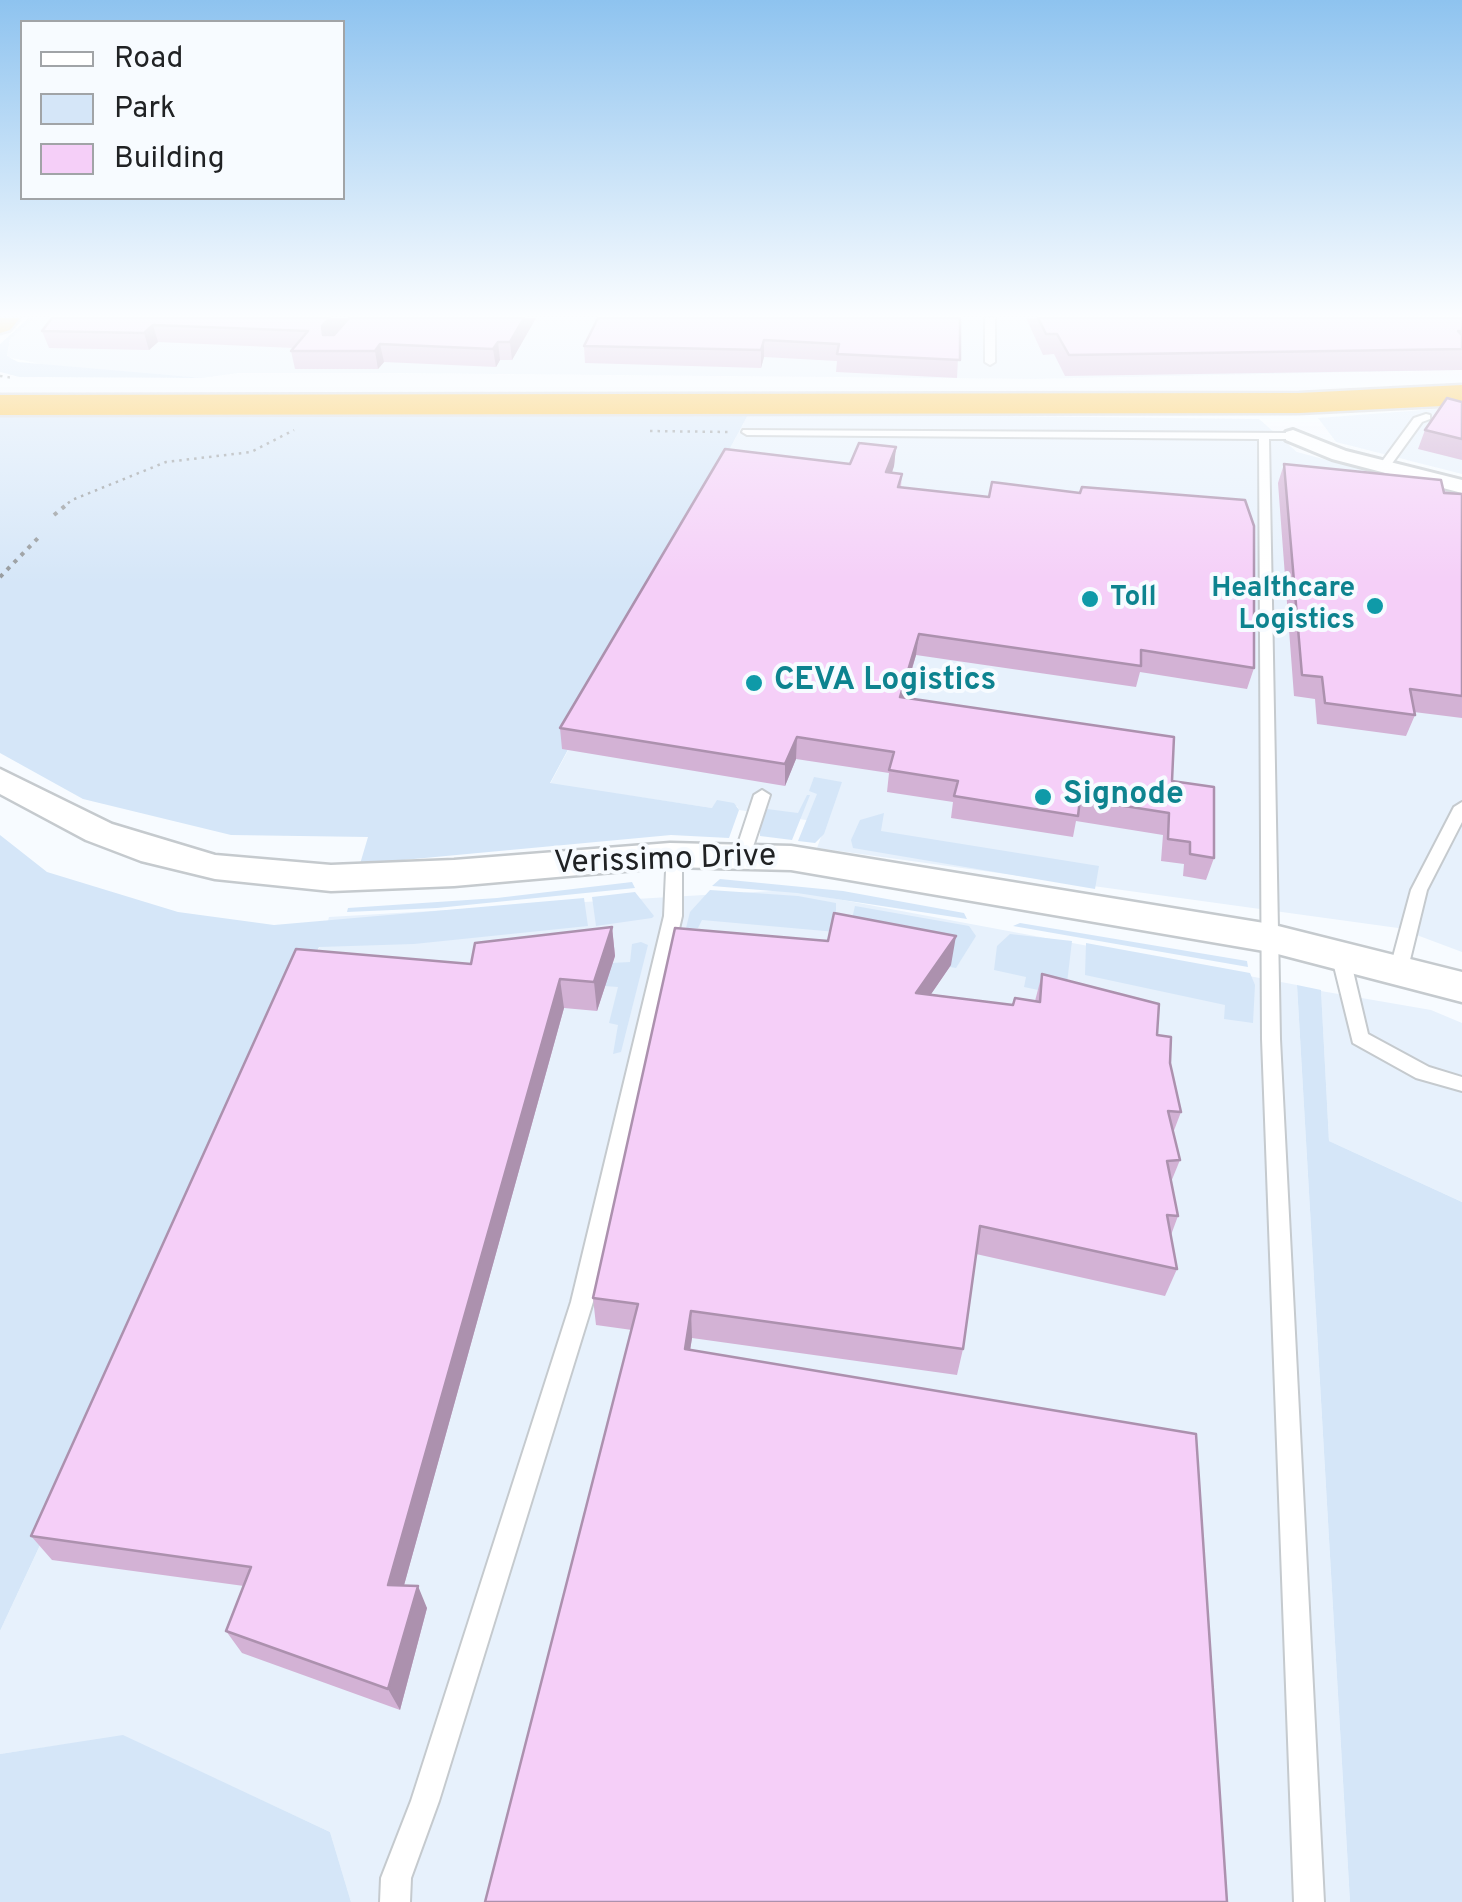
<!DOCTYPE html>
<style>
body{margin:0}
#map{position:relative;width:1462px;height:1902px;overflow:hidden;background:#f7fbff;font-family:Overpass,sans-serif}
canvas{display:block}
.legend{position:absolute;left:20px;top:20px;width:325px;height:180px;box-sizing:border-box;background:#f7fbff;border:2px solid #a1a4a7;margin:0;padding:12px 18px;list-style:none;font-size:30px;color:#202224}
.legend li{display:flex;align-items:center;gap:20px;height:50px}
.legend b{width:50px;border:2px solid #a1a4a7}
</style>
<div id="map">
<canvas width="1462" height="1902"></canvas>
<ul class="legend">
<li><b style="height:12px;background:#fff"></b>Road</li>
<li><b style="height:28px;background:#d5e6f8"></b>Park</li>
<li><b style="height:28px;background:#f5cff8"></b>Building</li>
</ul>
</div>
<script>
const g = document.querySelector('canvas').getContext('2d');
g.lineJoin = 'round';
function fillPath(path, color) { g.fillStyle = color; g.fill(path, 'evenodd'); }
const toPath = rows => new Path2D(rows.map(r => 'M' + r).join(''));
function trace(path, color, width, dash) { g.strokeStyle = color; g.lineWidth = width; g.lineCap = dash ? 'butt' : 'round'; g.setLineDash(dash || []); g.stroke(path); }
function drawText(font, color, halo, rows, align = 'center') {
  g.font = font + ' Overpass,sans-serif'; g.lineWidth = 8; g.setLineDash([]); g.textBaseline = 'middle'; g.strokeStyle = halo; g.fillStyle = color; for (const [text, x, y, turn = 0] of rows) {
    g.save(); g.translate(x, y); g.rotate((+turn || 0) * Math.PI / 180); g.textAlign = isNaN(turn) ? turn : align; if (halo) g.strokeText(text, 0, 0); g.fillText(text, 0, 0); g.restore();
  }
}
fillPath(toPath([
 [34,318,1462,318,1462,370,1035,379,388,373,239,373,203,378,60,368,7,357,10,339],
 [1462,407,1462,474,1336,442,1318,418],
 [749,413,1259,419,1297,452,1462,496,1462,952,1398,928,817,848,826,823,739,810,737,806,712,808,550,784],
 [789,890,1297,985,1350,1902,351,1902,330,1832,123,1736,0,1754,0,1631,322,942,329,917],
 [1321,991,1431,1010,1462,1023,1462,1202,1329,1141]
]), '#e7f1fc');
fillPath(toPath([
 [29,318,34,318,10,339,7,356,18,362,203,378,19,377,0,372,0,344],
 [571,411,749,413,550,783,712,808,717,800,734,803,739,810,729,838,671,835,360,864,368,837,231,835,83,799,0,753,0,416],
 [814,777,842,782,824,834,815,843,798,841,817,794,809,791],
 [807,795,810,795,792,840,760,836,760,818,767,809,798,813],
 [884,813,881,831,1099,866,1095,889,853,848,851,840,860,820],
 [0,835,47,872,178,912,274,925,584,898,588,926,414,944,319,947,0,1631],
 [720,879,843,891,964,913,967,919,797,893,712,886],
 [632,882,635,888,437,908,347,912,348,908,497,898],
 [710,890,798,896,836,903,836,932,702,920,698,928,686,928,690,912],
 [635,892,654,916,652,918,596,926,592,897],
 [855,906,969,926,976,936,956,968,845,949],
 [1020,923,1247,961,1248,967,1013,926],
 [1010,934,1072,941,1064,1008,1057,994,1024,987,1026,977,994,970,997,946],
 [641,942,648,945,621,1052,613,1054,618,1025,609,1023,618,987,604,986,611,963,630,962,632,944],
 [1086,943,1250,973,1255,985,1253,1023,1224,1019,1225,1005,1085,975],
 [1297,985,1321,990,1329,1141,1462,1202,1462,1902,1350,1902],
 [123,1735,330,1832,351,1902,0,1902,0,1754]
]), '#d5e6f8');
const service = toPath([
 [985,318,995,318,995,362,990,365,985,362,985,318],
 [1426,414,1430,415,1430,419,1422,422,1388,469,1380,469,1378,467,1414,418,1426,414],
 [743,430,1293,433,1298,436,1293,439,1269,439,1280,1039,1324,1902,1294,1902,1262,1039,1259,439,747,435,742,432,743,430],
 [762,790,770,795,750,856,748,860,736,860,734,856,754,795,762,790],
 [1462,802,1462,822,1427,890,1408,968,1399,974,1393,972,1390,968,1411,890,1454,807,1462,802],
 [670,850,678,855,682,871,682,916,593,1302,439,1801,411,1878,410,1902,380,1902,381,1878,411,1801,571,1302,664,916,666,871,662,855,670,850],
 [1340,948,1349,954,1368,1034,1429,1067,1462,1077,1462,1091,1416,1078,1353,1043,1331,954,1340,948]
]);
const minor = toPath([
 [1293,430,1346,451,1462,480,1462,493,1332,459,1286,440,1286,432,1293,430]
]);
const tertiary = toPath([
 [0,769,112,824,215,855,331,865,454,860,670,843,791,846,1270,924,1462,972,1462,1002,1270,952,791,870,670,867,454,886,331,891,215,879,141,861,86,840,0,794,0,769]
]);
const motorway = toPath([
 [0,318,20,318,10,330,0,333,0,318],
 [1462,385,1462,405,1299,413,0,415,0,395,1299,393,1462,385]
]);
trace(service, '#c5cace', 4);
trace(minor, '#c5cace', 6);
trace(tertiary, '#c5cace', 5);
trace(motorway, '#d7d7d8', 5);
trace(toPath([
 [0,376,14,378],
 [650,431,729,432],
 [62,508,72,500,166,462,251,452,294,430]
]), '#969a9d', 2.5, [2.5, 5]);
trace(toPath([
 [54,515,65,506],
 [0,577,39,537]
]), '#969a9d', 4, [4, 6]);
fillPath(service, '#fff');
fillPath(minor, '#fff');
fillPath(tertiary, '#fff');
fillPath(motorway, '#fdc344');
fillPath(toPath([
 [52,318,536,318,512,360,500,360,496,367,384,362,378,369,295,369,291,351,294,348,158,342,149,350,49,348,42,331],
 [960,318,957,378,836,372,837,361,764,357,761,368,585,363,584,346],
 [1026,318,1462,318,1462,370,1065,376,1054,354,1043,355],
 [1462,402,1462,460,1418,449,1425,430],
 [896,447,894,466,892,473,902,474,901,487,1254,668,1247,689,1140,672,1136,687,916,655,904,698,1172,781,1214,858,1206,880,1183,876,1184,864,1161,861,1163,835,1076,821,1073,837,951,818,953,802,887,792,889,773,796,759,785,786,562,749,560,728,850,464],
 [1284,464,1462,494,1462,718,1414,712,1415,715,1406,736,1317,724,1315,699,1294,696,1278,483],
 [612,927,615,956,597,1011,564,1008,404,1585,427,1608,400,1710,242,1653,226,1631,244,1586,52,1560,31,1536,471,964],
 [951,965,931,994,1013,1005,1035,1001,1042,974,1157,1035,1170,1063,1181,1112,1173,1133,1180,1160,1171,1182,1178,1216,1171,1235,1177,1269,1165,1296,976,1254,963,1349,957,1375,692,1338,690,1350,1227,1902,632,1330,596,1325,593,1298]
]), '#d3b2d5');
fillPath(toPath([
 [330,318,349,318,326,344,326,353,322,326],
 [524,318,536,318,512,360,510,342],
 [153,325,158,342,149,350,144,333],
 [764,340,764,357,761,368,761,350],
 [498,342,500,360,496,367,493,349],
 [380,344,384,362,378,369,375,351],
 [896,447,894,466,885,492,886,472],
 [919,634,916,655,897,718,900,697],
 [797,737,796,759,785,786,785,764],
 [612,927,615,956,597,1011,594,982],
 [956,936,951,965,912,1022,916,993],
 [560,979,564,1008,398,1607,388,1585],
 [691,1311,692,1338,686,1376,685,1349],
 [418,1586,427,1608,400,1710,388,1689]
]), '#ac91ae');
const building = toPath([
 [52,318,330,318,322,326,323,335,334,335,349,318,524,318,510,342,498,342,493,349,380,344,375,351,291,351,308,331,153,325,144,333,42,331,52,318],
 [598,318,960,318,960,360,837,354,839,344,764,340,761,350,584,346,598,318],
 [1038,318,1462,318,1462,331,1458,331,1462,335,1462,349,1069,355,1057,334,1046,334,1038,318],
 [1447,398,1462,402,1462,439,1425,430,1447,398],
 [859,443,896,447,886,472,902,474,898,487,989,497,992,482,1080,493,1082,487,1245,500,1254,526,1254,668,1141,650,1141,666,919,634,900,697,1174,737,1172,781,1214,787,1214,858,1190,854,1190,842,1168,839,1169,813,1080,799,1078,816,954,796,958,781,889,770,894,752,797,737,785,764,560,728,725,449,850,464,859,443],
 [1284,464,1441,480,1444,493,1462,494,1462,696,1410,689,1415,715,1325,703,1322,677,1302,675,1284,464],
 [834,913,956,936,916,993,1013,1005,1015,998,1040,1002,1042,974,1159,1004,1157,1035,1171,1037,1170,1063,1181,1112,1168,1111,1180,1160,1167,1161,1178,1216,1167,1215,1177,1269,980,1226,963,1349,691,1311,685,1349,1196,1434,1227,1902,485,1902,638,1304,593,1298,675,928,828,941,834,913],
 [612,927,594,982,560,979,388,1585,418,1586,388,1689,226,1631,251,1567,31,1536,296,949,471,964,475,943,612,927]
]);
fillPath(building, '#f5cff8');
trace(building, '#ac91ae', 2.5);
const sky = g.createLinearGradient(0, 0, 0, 584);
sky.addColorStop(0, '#8ec3ef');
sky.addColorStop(0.54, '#fbfdff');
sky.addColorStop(1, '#fbfdff00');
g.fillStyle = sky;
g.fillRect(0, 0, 1462, 584);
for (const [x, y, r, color] of [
 [1090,599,10,"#0f9aa8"],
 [1375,606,10,"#0f9aa8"],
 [754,683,10,"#0f9aa8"],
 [1043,797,10,"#0f9aa8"]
]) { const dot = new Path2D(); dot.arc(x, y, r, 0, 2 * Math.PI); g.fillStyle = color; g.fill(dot); trace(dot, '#f7fbff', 4); }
drawText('bold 28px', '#0d838f', '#f7fbff', [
 ["Healthcare",1355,590],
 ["Logistics",1355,622],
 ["Toll",1110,599,"left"]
], 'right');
drawText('bold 32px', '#0d838f', '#f7fbff', [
 ["CEVA Logistics",774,683],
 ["Signode",1063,797]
], 'left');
drawText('32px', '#202224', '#f7fbff', [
 ["Verissimo Drive",665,862,-2]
]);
</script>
